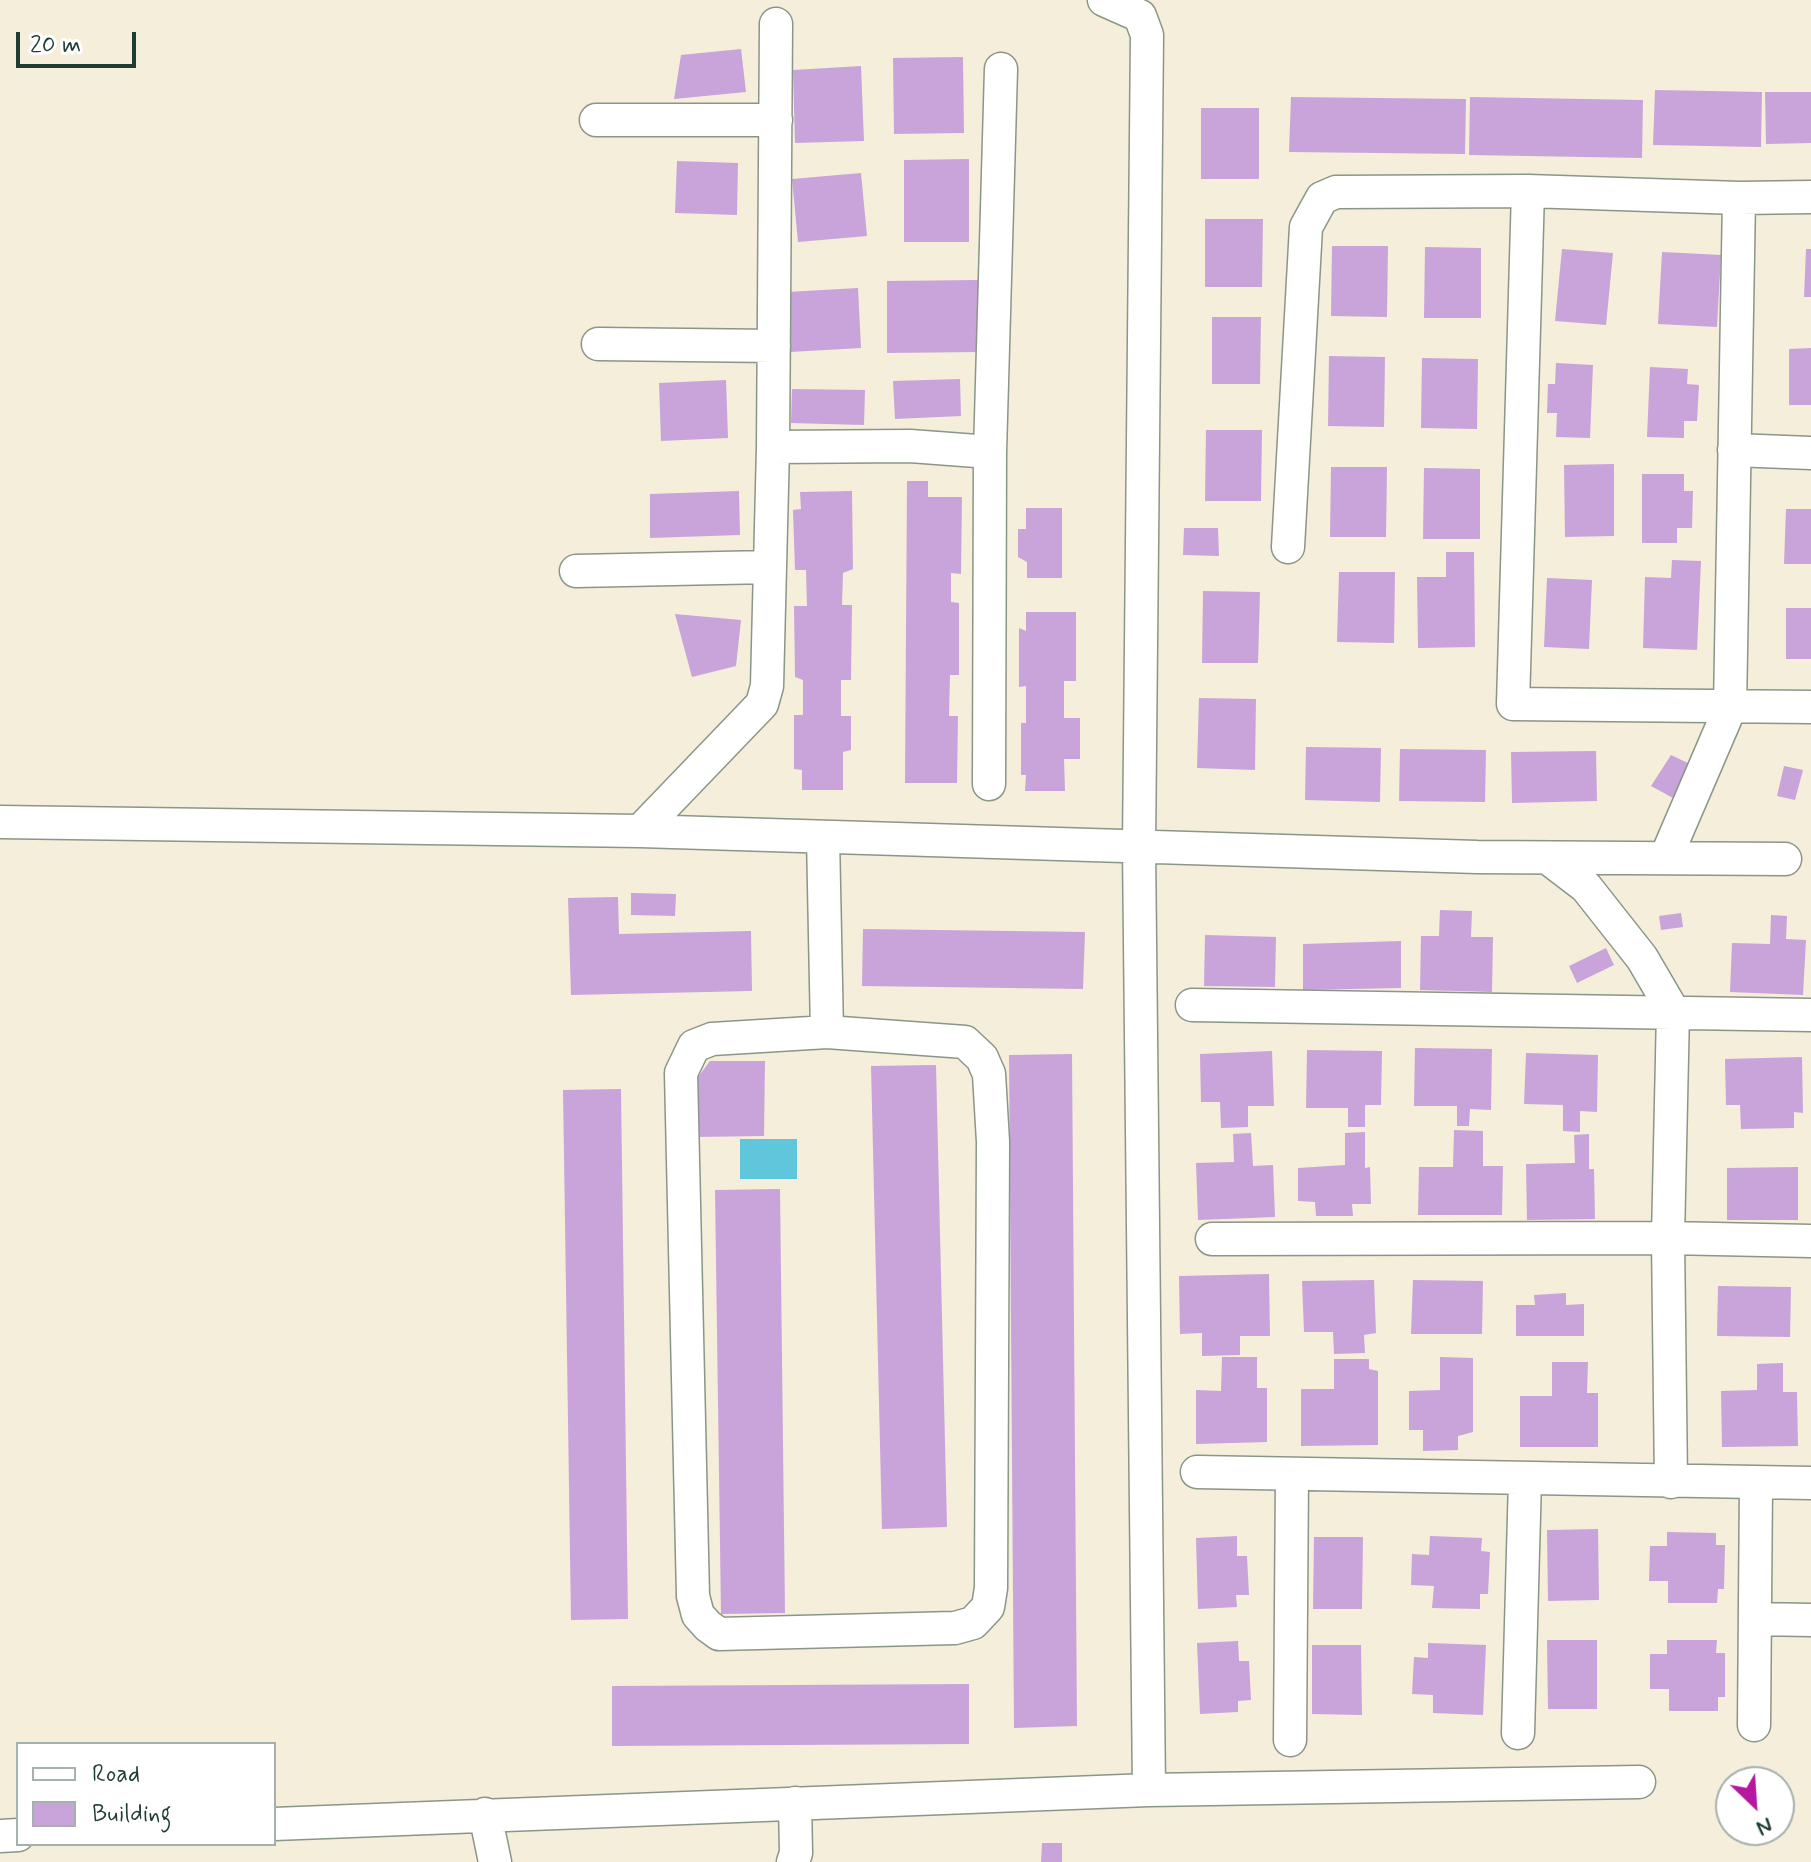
<!DOCTYPE html>
<style>
body{margin:0}
#map{position:relative;width:1811px;height:1862px;overflow:hidden;background:#f4eeda;font-family:Mynerve,sans-serif}
canvas{display:block}
.legend{position:absolute;left:16px;top:1742px;width:260px;height:104px;box-sizing:border-box;background:#fff;border:2px solid #a5b1ae;margin:0;padding:10px 14px;list-style:none;font-size:24px;color:#1f3d34}
.legend li{display:flex;align-items:center;gap:16px;height:40px}
.legend b{width:40px;border:2px solid #a5b1ae}
.north{position:absolute;left:1715px;top:1766px;width:80px;height:80px;box-sizing:border-box;background:#fff;border:2px solid #a5b1ae;border-radius:50%;rotate:155deg;font-size:22px;font-weight:700;line-height:32px;text-align:center;color:#1f3d34}
.north::after{content:'';display:block;margin:auto;width:28px;height:36px;background:#b5179e;clip-path:polygon(50% 0,100% 100%,50% 72%,0 100%)}
.scale{position:absolute;left:16px;top:32px;width:120px;height:36px;box-sizing:border-box;border:4px solid #1f3d34;border-top:0;padding-left:10px;font-size:24px;line-height:28px;white-space:nowrap;color:#1f3d34;-webkit-text-stroke:6px #fff;paint-order:stroke}
</style>
<div id="map">
<canvas width="1811" height="1862"></canvas>
<ul class="legend">
<li><b style="height:10px;background:#fff"></b>Road</li>
<li><b style="height:22px;background:#c8a4db"></b>Building</li>
</ul>
<div class="north">N</div>
<div class="scale">20 m</div>
</div>
<script>
const g = document.querySelector('canvas').getContext('2d');
g.lineJoin = 'round';
function fillPath(path, color) { g.fillStyle = color; g.fill(path, 'evenodd'); }
const toPath = rows => new Path2D(rows.map(r => 'M' + r).join(''));
function trace(path, color, width, dash) { g.strokeStyle = color; g.lineWidth = width; g.lineCap = dash ? 'butt' : 'round'; g.setLineDash(dash || []); g.stroke(path); }
fillPath(toPath([
 [740,1139,797,1139,797,1179,740,1179]
]), '#5fc6dc');
fillPath(toPath([
 [741,49,746,92,674,99,681,55],
 [963,57,964,133,894,134,893,58],
 [861,66,864,141,795,143,793,70],
 [1655,90,1762,92,1761,147,1653,145],
 [1765,92,1811,92,1811,143,1766,144],
 [1291,97,1466,99,1465,154,1289,152],
 [1470,97,1643,100,1642,158,1469,155],
 [1201,108,1259,108,1259,179,1201,179],
 [969,159,969,242,904,242,904,160],
 [677,161,738,163,737,215,675,213],
 [861,173,867,236,798,242,792,179],
 [1205,219,1263,219,1262,287,1205,287],
 [1332,246,1388,246,1387,317,1331,316],
 [1425,247,1481,248,1481,318,1424,318],
 [1562,249,1613,253,1606,325,1555,321],
 [1806,249,1811,249,1811,297,1804,297],
 [1662,252,1721,255,1717,327,1658,324],
 [978,280,979,352,887,353,887,281],
 [858,288,861,348,790,352,787,292],
 [1212,317,1261,317,1260,384,1212,384],
 [1811,348,1811,405,1789,405,1789,349],
 [1329,356,1385,357,1384,427,1328,426],
 [1422,358,1478,359,1477,429,1421,428],
 [1556,363,1593,365,1590,438,1556,437,1557,413,1547,413,1548,384,1555,384],
 [1650,367,1688,369,1687,384,1699,385,1697,421,1684,421,1684,438,1647,437],
 [960,379,961,416,895,419,893,381],
 [726,380,728,438,661,441,659,383],
 [792,389,865,390,864,425,791,423],
 [1206,430,1262,430,1261,501,1205,501],
 [1614,464,1614,536,1565,537,1564,465],
 [1331,467,1387,467,1386,537,1330,537],
 [1424,468,1480,469,1480,539,1423,539],
 [1642,474,1684,474,1684,491,1693,491,1692,528,1677,528,1677,543,1642,543],
 [907,481,928,481,928,497,962,497,961,574,951,573,951,602,959,603,959,675,950,675,949,716,958,716,957,783,905,783],
 [739,491,740,535,650,538,650,494],
 [852,491,853,569,843,573,842,605,852,605,851,680,841,680,841,716,851,716,851,750,843,752,843,790,802,790,802,770,794,769,794,715,803,715,803,680,795,677,794,606,807,606,806,570,795,570,793,510,801,509,800,492],
 [1026,508,1062,508,1062,578,1027,578,1027,562,1018,557,1018,529,1026,529],
 [1786,509,1811,509,1811,564,1784,564],
 [1184,528,1218,528,1219,556,1183,555],
 [1446,552,1474,552,1475,647,1418,648,1417,577,1446,577],
 [1672,560,1701,561,1697,650,1643,648,1645,577,1671,578],
 [1339,572,1395,572,1394,643,1337,642],
 [1547,578,1592,580,1589,649,1544,647],
 [1203,591,1260,592,1258,663,1202,663],
 [1786,608,1811,608,1811,659,1786,659],
 [1026,612,1076,612,1076,681,1064,681,1064,718,1080,718,1080,759,1064,759,1065,791,1025,791,1026,775,1021,775,1021,723,1026,723,1026,686,1019,687,1019,628,1026,631],
 [675,614,741,620,736,666,692,677],
 [1199,698,1256,699,1255,770,1197,768],
 [1306,747,1381,748,1380,802,1305,800],
 [1400,749,1486,750,1485,802,1399,801],
 [1596,751,1597,801,1512,803,1511,752],
 [1671,755,1692,765,1673,798,1651,786],
 [1784,766,1803,770,1795,800,1777,796],
 [631,893,676,894,675,916,631,915],
 [618,897,619,934,751,931,752,991,571,995,568,898],
 [1440,910,1472,911,1471,937,1493,937,1492,992,1420,990,1421,936,1439,936],
 [1681,913,1683,927,1661,930,1659,916],
 [1771,915,1787,916,1786,939,1806,940,1803,995,1730,992,1732,943,1770,944],
 [863,929,1085,932,1083,989,862,986],
 [1205,935,1276,937,1275,987,1204,986],
 [1401,941,1401,988,1303,990,1303,944],
 [1606,948,1614,965,1577,983,1569,966],
 [1415,1048,1492,1049,1491,1110,1470,1109,1469,1126,1457,1126,1457,1106,1414,1106],
 [1307,1050,1382,1051,1381,1105,1365,1105,1365,1127,1348,1127,1348,1108,1306,1108],
 [1272,1051,1274,1106,1248,1106,1248,1127,1221,1128,1220,1102,1201,1102,1200,1054],
 [1526,1053,1598,1055,1597,1112,1580,1111,1580,1132,1563,1131,1563,1105,1524,1104],
 [1072,1054,1077,1726,1014,1728,1009,1055],
 [1802,1057,1803,1113,1794,1112,1794,1128,1741,1129,1740,1105,1726,1105,1725,1059],
 [710,1061,765,1061,764,1136,694,1137,695,1081],
 [936,1065,947,1527,882,1529,871,1066],
 [621,1089,628,1619,571,1620,563,1090],
 [1454,1130,1483,1131,1483,1166,1503,1166,1502,1215,1418,1215,1419,1167,1453,1167],
 [1365,1132,1365,1168,1370,1167,1371,1204,1352,1204,1353,1216,1316,1216,1315,1202,1298,1201,1298,1168,1345,1165,1345,1133],
 [1251,1133,1253,1166,1273,1165,1275,1217,1198,1220,1196,1163,1234,1162,1233,1134],
 [1589,1134,1589,1169,1594,1169,1595,1219,1527,1220,1526,1164,1575,1163,1574,1135],
 [1798,1167,1798,1220,1727,1220,1727,1168],
 [780,1189,785,1613,721,1614,715,1190],
 [1269,1274,1270,1336,1240,1336,1240,1355,1202,1356,1202,1333,1180,1334,1179,1276],
 [1374,1280,1376,1333,1364,1335,1365,1353,1334,1354,1333,1332,1304,1332,1302,1281],
 [1413,1280,1483,1281,1482,1334,1411,1334],
 [1718,1286,1791,1287,1790,1337,1717,1336],
 [1566,1293,1566,1305,1584,1304,1584,1336,1516,1336,1516,1305,1535,1305,1534,1295],
 [1222,1357,1257,1357,1257,1388,1267,1388,1267,1442,1196,1444,1196,1390,1221,1391],
 [1440,1357,1473,1358,1473,1432,1458,1436,1458,1450,1423,1451,1423,1430,1409,1430,1409,1391,1440,1390],
 [1334,1359,1369,1359,1369,1369,1378,1371,1378,1445,1301,1446,1301,1389,1334,1389],
 [1552,1362,1588,1362,1587,1393,1598,1393,1598,1447,1520,1447,1520,1396,1552,1396],
 [1783,1363,1783,1392,1797,1392,1798,1446,1722,1447,1721,1391,1757,1390,1757,1364],
 [1598,1529,1599,1600,1548,1601,1547,1530],
 [1667,1532,1716,1533,1716,1545,1725,1545,1724,1589,1718,1589,1717,1603,1668,1603,1668,1581,1649,1581,1650,1546,1667,1546],
 [1237,1536,1237,1556,1247,1556,1249,1595,1236,1595,1237,1607,1198,1609,1196,1538],
 [1430,1536,1482,1538,1481,1551,1490,1552,1488,1594,1480,1594,1480,1609,1432,1608,1434,1586,1411,1585,1412,1554,1429,1555],
 [1314,1537,1363,1537,1362,1609,1313,1609],
 [1547,1640,1597,1640,1597,1709,1548,1709],
 [1667,1640,1717,1640,1716,1653,1725,1653,1725,1697,1718,1697,1718,1711,1669,1711,1669,1689,1650,1689,1650,1654,1667,1654],
 [1238,1641,1239,1661,1249,1661,1251,1700,1238,1701,1238,1712,1200,1714,1197,1643],
 [1428,1643,1486,1645,1483,1715,1433,1713,1433,1695,1412,1694,1414,1657,1428,1658],
 [1312,1645,1361,1645,1362,1715,1312,1714],
 [969,1684,969,1744,612,1746,612,1686],
 [1042,1843,1062,1843,1062,1862,1041,1862]
]), '#c8a4db');
const street = toPath([
 [1104,0,1140,16,1147,35,1139,847,1149,1790],
 [596,120,776,120],
 [1528,191,1513,704,1811,707],
 [598,344,774,346],
 [773,447,776,24],
 [1734,450,1811,453],
 [1288,547,1306,227,1322,198,1336,192,1528,191,1739,198,1811,197],
 [576,571,769,567],
 [989,784,990,452,1001,69],
 [0,822,640,831,1477,857,1785,859],
 [640,831,762,704,767,686,773,447,910,446,990,452],
 [823,837,827,1032],
 [1666,857,1730,708,1739,198],
 [1548,858,1586,887,1642,958,1673,1011,1668,1238,1671,1482],
 [1192,1005,1811,1015],
 [827,1032,965,1042,982,1058,989,1074,993,1142,991,1588,988,1607,973,1623,955,1628,719,1634,708,1626,698,1615,693,1596,681,1073,694,1046,712,1039,827,1032],
 [1212,1239,1668,1238,1811,1241],
 [1197,1472,1811,1483],
 [1755,1619,1811,1620],
 [1754,1725,1756,1483],
 [1518,1733,1525,1479],
 [1290,1740,1292,1475],
 [485,1814,495,1862],
 [274,1824,1149,1790,1639,1782],
 [0,1836,18,1835],
 [793,1862,796,1853,795,1803]
]);
trace(street, '#8a9687', 35);
trace(street, '#fff', 32);
</script>
